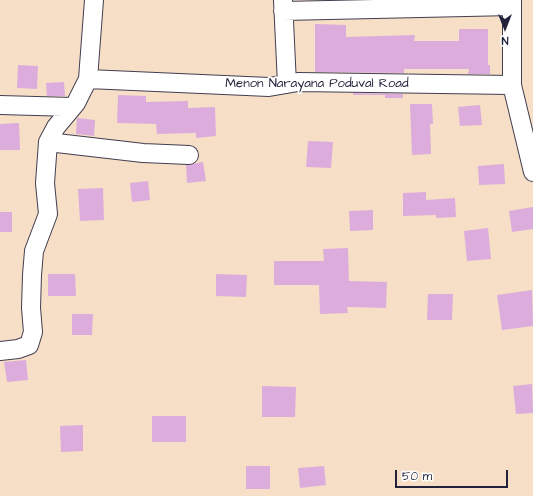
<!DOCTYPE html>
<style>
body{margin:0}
#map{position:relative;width:533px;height:496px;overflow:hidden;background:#f6dfc6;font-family:"Architects Daughter",sans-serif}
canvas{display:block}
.north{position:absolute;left:485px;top:8px;width:40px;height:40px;-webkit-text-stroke:3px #fff;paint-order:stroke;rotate:180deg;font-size:11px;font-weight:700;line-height:16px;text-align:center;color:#22223b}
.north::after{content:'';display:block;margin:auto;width:14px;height:18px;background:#22223b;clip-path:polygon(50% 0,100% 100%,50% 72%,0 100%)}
.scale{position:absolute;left:395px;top:470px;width:113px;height:18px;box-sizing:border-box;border:2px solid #22223b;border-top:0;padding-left:5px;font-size:12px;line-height:14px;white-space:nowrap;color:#22223b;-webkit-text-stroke:3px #fff;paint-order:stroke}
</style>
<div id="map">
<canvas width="533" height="496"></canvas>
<div class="north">N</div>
<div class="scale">50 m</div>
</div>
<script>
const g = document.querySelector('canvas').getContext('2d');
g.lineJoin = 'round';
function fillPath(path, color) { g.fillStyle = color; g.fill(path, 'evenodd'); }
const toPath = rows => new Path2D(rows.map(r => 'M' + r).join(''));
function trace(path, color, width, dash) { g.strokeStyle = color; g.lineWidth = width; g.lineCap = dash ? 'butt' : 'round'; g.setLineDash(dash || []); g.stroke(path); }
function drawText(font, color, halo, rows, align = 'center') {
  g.font = font + ' "Architects Daughter",sans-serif'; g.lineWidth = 3.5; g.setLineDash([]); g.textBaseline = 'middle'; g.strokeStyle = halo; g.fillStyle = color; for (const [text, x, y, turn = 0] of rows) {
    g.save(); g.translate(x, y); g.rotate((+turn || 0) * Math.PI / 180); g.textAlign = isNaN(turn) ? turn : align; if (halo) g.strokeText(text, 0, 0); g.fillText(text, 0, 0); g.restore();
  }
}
fillPath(toPath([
 [315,24,346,25,346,37,415,35,414,41,459,41,459,29,488,29,488,65,490,65,490,74,468,74,469,69,404,69,404,73,315,72],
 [18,65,38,66,37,89,17,88],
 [64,82,65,96,47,96,46,83],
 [353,93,403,94,403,98,385,98,385,95,353,95],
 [118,95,146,96,146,102,188,101,188,108,215,107,216,136,196,138,196,133,157,134,156,124,117,123],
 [410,104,432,104,433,124,430,124,431,154,412,155],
 [480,105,482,125,460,126,458,107],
 [77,118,95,120,94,136,76,134],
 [19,123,20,150,0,150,0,124],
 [308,141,333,142,331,168,306,167],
 [203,162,206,181,187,183,186,165],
 [504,164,505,184,479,185,478,166],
 [148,181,150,200,132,202,130,183],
 [103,188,104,220,80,221,78,189],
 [426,192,426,200,455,198,456,217,436,218,436,215,403,216,403,193],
 [533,207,533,229,512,232,509,211],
 [373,210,373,230,350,231,349,211],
 [0,212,12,212,12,232,0,232],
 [488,228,491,259,467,261,464,231],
 [348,248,349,281,387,282,386,308,347,307,348,313,320,314,319,285,274,285,274,261,324,261,323,249],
 [48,274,75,274,76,296,48,296],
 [216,274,247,275,246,297,216,296],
 [532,290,533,326,502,330,497,295],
 [428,294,453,294,452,320,427,320],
 [72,314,93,314,92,335,72,335],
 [26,360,28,380,7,382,4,362],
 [532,384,533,413,516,414,513,386],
 [262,386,296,387,295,417,262,417],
 [152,416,186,416,186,442,152,442],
 [83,425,83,451,61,452,60,426],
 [246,466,270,466,270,489,246,489],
 [324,466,326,485,300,488,298,468]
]), '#dcaddc');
const street = toPath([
 [94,0,88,79,269,87,298,82,512,85,533,172],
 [283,0,287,84],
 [283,11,512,6],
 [512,85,512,0],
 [0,105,72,107],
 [48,142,143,153,189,155],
 [0,351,18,349,29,345,33,332,31,308,32,275,34,251,48,214,45,183,48,142,56,127,76,103,88,79]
]);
trace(street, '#423e50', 20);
trace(street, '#fff', 18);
drawText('13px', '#22223b', '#fff', [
 ["Menon Narayana Poduval Road",317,84]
]);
</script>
